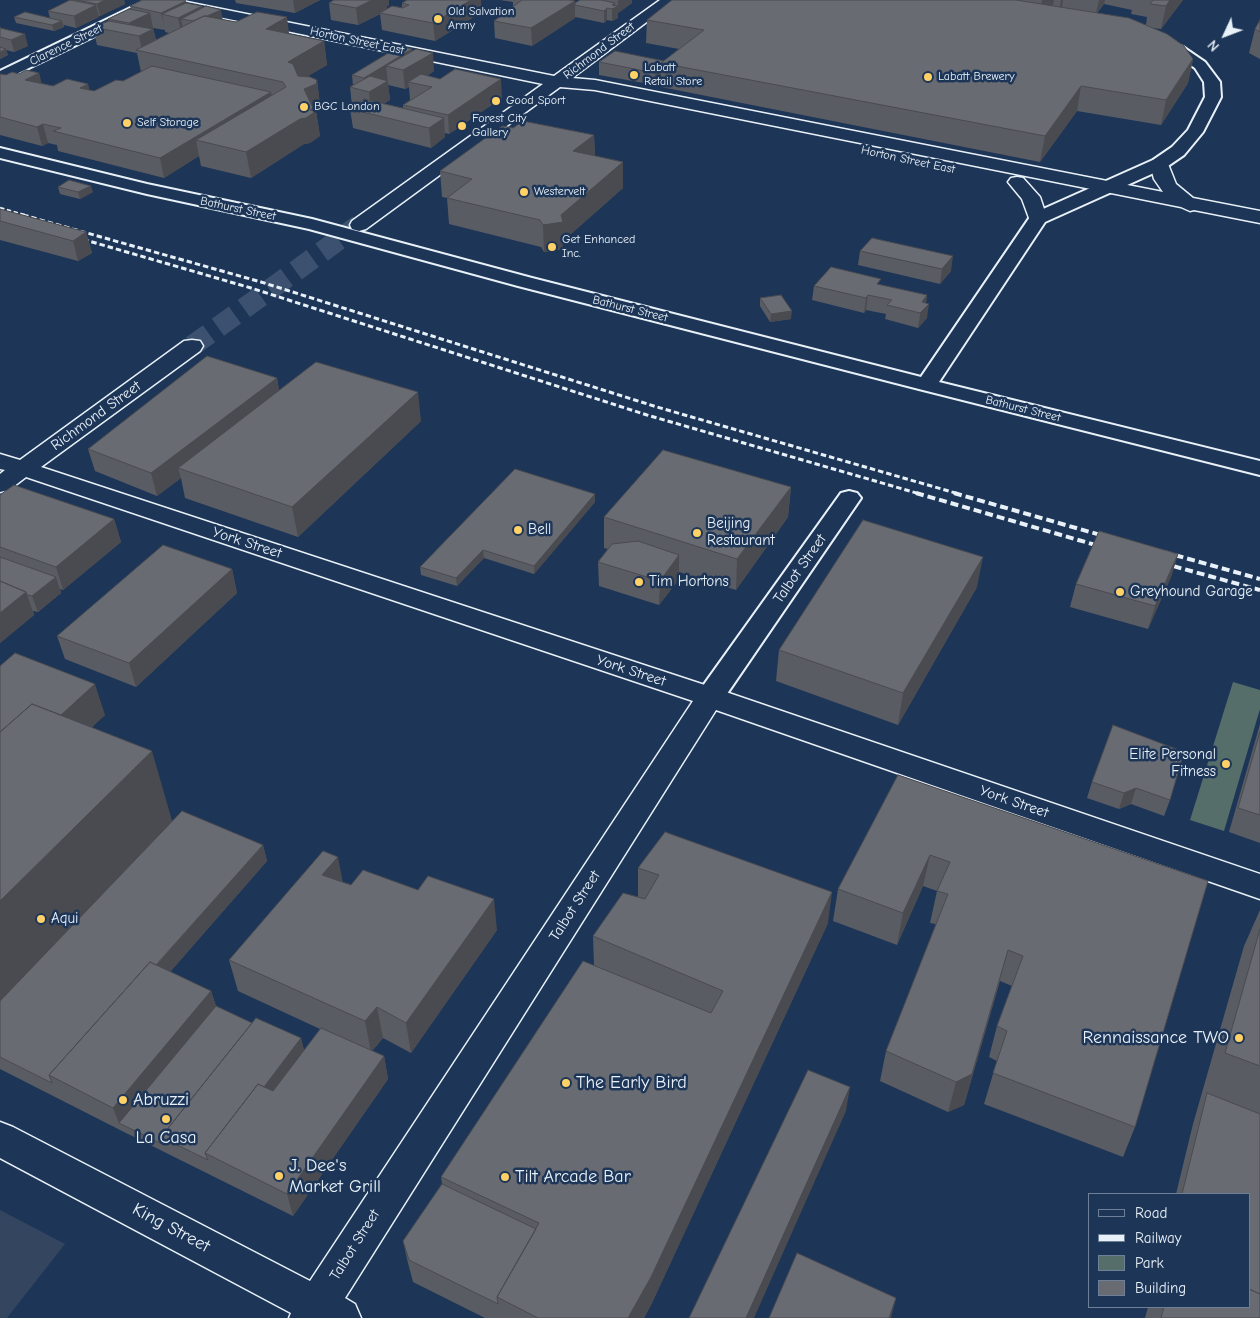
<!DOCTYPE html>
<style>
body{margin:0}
#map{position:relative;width:1260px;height:1318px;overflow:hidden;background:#1d3557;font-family:"Comic Neue",sans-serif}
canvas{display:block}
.legend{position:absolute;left:1088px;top:1193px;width:162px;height:115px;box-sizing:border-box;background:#1d3557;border:1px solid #6e8097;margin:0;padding:6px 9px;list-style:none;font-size:15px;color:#e8f1f8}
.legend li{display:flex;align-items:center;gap:10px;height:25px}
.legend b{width:25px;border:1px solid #6e8097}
.north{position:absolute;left:1200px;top:10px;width:50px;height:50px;-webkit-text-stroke:4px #1d3557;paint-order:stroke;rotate:227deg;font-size:14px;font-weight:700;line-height:20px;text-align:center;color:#e8f1f8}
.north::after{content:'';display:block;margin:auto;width:18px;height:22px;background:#e8f1f8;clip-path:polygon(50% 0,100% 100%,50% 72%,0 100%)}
</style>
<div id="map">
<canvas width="1260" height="1318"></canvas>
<ul class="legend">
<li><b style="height:6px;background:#1d3557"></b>Road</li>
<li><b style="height:6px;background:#e8f1f8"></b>Railway</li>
<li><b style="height:14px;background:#566e6a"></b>Park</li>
<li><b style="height:14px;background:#696b73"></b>Building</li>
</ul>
<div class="north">N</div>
</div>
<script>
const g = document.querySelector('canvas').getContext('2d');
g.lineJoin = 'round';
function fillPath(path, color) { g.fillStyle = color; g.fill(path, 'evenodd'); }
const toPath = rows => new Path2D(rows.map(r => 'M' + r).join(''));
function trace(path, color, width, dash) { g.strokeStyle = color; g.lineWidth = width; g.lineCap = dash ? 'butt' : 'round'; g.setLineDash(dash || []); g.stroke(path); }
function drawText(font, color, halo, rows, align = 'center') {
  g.font = font + ' "Comic Neue",sans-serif'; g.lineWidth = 5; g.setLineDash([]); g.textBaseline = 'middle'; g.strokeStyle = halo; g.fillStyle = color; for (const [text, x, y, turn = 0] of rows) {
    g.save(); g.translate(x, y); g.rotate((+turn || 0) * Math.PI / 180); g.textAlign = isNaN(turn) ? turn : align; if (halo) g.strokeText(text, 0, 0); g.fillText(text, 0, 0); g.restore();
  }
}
fillPath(toPath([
 [0,1210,65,1244,7,1318,0,1318]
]), '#34455f');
fillPath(toPath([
 [1233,682,1260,690,1260,709,1224,831,1190,820]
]), '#566e6a');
trace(toPath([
 [192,346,359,225]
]), '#3b516f', 21, [21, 11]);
const street = toPath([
 [147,0,165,0,163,3,0,82,0,71,147,0],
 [1161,39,1183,47,1205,62,1220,82,1221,97,1203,132,1184,155,1165,168,1045,222,939,382,1260,461,1260,475,919,389,518,286,309,229,147,194,0,158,0,148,147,184,312,219,532,278,921,377,1032,214,1153,160,1172,147,1188,130,1205,97,1204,82,1195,68,1173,53,1156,46,1154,43,1156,40,1161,39],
 [849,491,857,493,861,498,720,704,710,706,700,704,697,697,700,690,841,493,849,491]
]);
const secondary = toPath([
 [149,0,177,0,554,76,660,0,676,0,572,78,595,80,1163,192,1154,179,1150,164,1153,160,1159,159,1165,160,1168,164,1176,184,1193,198,1260,211,1260,223,1194,210,1190,211,1181,207,595,90,560,87,366,229,359,231,352,229,350,225,352,221,543,84,156,4,151,3,149,0],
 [1017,177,1023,178,1040,197,1047,218,1045,222,1038,224,1031,222,1029,218,1022,199,1008,182,1011,178,1017,177],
 [192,340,200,341,203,346,200,351,41,467,720,690,1260,874,1260,899,716,710,345,1298,355,1304,361,1318,289,1318,291,1313,0,1158,0,1122,13,1127,310,1281,693,701,26,477,9,490,0,492,0,474,5,470,0,469,0,454,20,460,184,341,192,340]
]);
trace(street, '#e8f1f8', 4);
trace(secondary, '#e8f1f8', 3);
fillPath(street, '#1d3557');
fillPath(secondary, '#1d3557');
trace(toPath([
 [0,208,28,216]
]), '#e8f1f8', 2.5, [4.5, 2.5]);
trace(toPath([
 [23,215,261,282,657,407,959,494],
 [75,237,251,288,647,415,920,494]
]), '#e8f1f8', 3, [5.5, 3]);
trace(toPath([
 [916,493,1106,548],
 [954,493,1111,538],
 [1164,552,1260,579],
 [1162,563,1260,590]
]), '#e8f1f8', 4, [8, 4]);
fillPath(toPath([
 [69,0,124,0,125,4,100,16,98,16,99,17,76,28,64,25,64,27,54,31,16,23,14,17,50,18,48,11,69,1],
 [235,0,320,0,295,13,236,3],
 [500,0,570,0,575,3,580,0,632,0,632,3,618,13,618,18,612,21,607,20,604,23,575,17,575,18,532,46,495,38,494,21,513,6,513,2],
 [672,0,1183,0,1161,29,1152,28,1193,59,1188,83,1161,125,1077,111,1040,162,661,87,661,81,655,85,599,75,599,62,664,61,679,49,646,43,647,20],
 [1104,4,1132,10,1131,14,1147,17,1146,25,1097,13],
 [186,3,202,8,223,20,324,41,327,65,308,76,317,80,320,105,319,109,314,111,316,111,320,136,310,143,304,144,251,178,201,166,199,156,164,178,58,151,57,145,48,143,42,146,0,135,0,74,6,75,19,74,39,73,41,83,53,86,88,84,89,90,94,91,123,81,141,72,137,53,97,45,93,27,108,21,108,19,131,9,130,6],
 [153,28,165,30,165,32,169,33,156,40],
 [329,3,389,5,387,6,387,9,402,8,402,3,482,12,435,41,382,30,380,14,358,25,331,20],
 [1260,20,1260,59,1249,53,1255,29],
 [0,26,1,28,28,46,14,52,6,50,8,55,0,59],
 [412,49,412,51,434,71,427,76,502,98,449,134,445,133,445,137,431,148,353,128,350,109,354,106,352,106,350,87,353,86,352,75],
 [388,85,405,89,409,87,410,100,403,105,403,108,383,104,390,100],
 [513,128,594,135,595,156,623,188,563,241,563,249,544,252,541,247,449,224,447,198,442,197,440,171],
 [58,187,93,192,80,199,60,194],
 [0,209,86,232,92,253,78,261,0,240],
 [860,251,951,271,940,284,858,265],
 [880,285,927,295,926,303,927,318,918,328,885,319,886,314,866,310,864,313,812,300,814,286],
 [760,298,791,319,770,322,760,306],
 [277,378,279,390,421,421,298,537,185,498,181,478,157,496,95,471,88,449],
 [791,487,788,517,736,590,679,572,679,579,659,605,599,586,598,562,608,549,604,548,604,517],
 [0,495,114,519,121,542,63,590,60,589,61,593,38,612,33,611,34,615,0,643],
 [595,502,534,574,484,558,457,586,421,575,420,567],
 [1178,554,1171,577,1148,629,1070,607,1076,584],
 [232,569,237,593,136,687,65,659,57,636],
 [977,587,898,725,776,681,779,650],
 [0,666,105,715,92,727,172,821,263,845,267,861,170,972,211,991,216,1006,252,1023,301,1038,304,1051,320,1029,238,991,229,960,343,882,497,930,411,1053,383,1038,372,1051,384,1056,388,1079,293,1216,122,1131,0,1069],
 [1260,724,1260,843,1229,832],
 [1113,725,1170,800,1164,816,1131,804,1119,809,1087,798,1092,782],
 [898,775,1208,881,1135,1127,1123,1157,984,1104,997,1061,989,1057,997,1026,1012,986,1000,981,964,1105,948,1112,880,1081,886,1051,936,924,930,923,937,891,923,886,897,945,833,921,838,889],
 [638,868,828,923,651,1305,644,1318,485,1318,413,1282,408,1263,403,1241,442,1184,441,1177,594,966,593,936,638,898],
 [1260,910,1260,1318,1145,1318,1148,1307,1249,1307,1249,1194,1176,1194,1193,1124,1244,946]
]), '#5a5c63');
fillPath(toPath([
 [105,0,124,0,125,4,100,16,97,4],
 [293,0,320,0,295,13],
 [371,0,389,0,389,5,387,6,387,10,380,13,380,14,358,25,356,8],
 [471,0,481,0,482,12,435,41,433,23],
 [619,0,632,0,632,3,618,13,618,1],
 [1042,0,1054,0,1052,11,1039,18],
 [1061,0,1063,0,1062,7,1059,11],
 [1099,0,1105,0,1104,4,1096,13],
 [1170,0,1183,0,1161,29,1166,6],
 [186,1,188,13,202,6,204,18,221,10,224,27,181,19,184,34,182,36,178,18,162,14,165,30,161,13],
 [575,1,575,18,532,46,531,28],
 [615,3,615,7,618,6,618,18,612,21,612,5],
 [96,5,99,17,76,28,74,16],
 [607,8,607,20,604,23,604,11],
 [150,13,157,47,142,51,139,36,132,34,129,23],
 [287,17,290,41,266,29],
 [62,21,64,27,54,31,52,25],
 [25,34,28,46,14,52,11,40],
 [324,41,327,65,291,86,288,62],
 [6,49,8,55,0,59,0,52],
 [412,49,414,64,433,53,434,71,415,83,408,82,409,87,405,89,403,70,386,66,390,100,371,111,369,92,366,91,364,78],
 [1193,59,1188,83,1161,125,1166,100],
 [661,68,661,81,655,85,655,73],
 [39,73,44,92,25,80],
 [501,79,502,98,449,134,448,115],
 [317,80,320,105,319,109,313,111,316,111,320,136,310,143,304,144,251,178,246,152,304,89],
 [88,84,92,103,80,88],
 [1081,86,1077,111,1040,162,1045,136],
 [271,92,274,111,196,140,199,156,164,178,160,158],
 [444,118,445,137,431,148,429,128],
 [43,124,48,143,42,146,37,127],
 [594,135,595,161,573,151],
 [623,162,623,188,563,241,563,249,544,252,543,225,561,215],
 [91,186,93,192,80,199,78,192],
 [86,232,92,253,78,261,73,241],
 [953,256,951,271,940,284,942,269],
 [868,295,866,310,864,313,866,298],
 [927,295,925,308,929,304,927,318,918,328,922,302],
 [792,311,791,319,770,322,771,314],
 [277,378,281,401,178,468,181,478,157,496,151,473],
 [418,392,421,421,298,537,292,507],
 [791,487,788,517,736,590,737,559],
 [595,494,595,502,534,574,534,566],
 [114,519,121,542,63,590,56,567],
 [483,550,484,558,457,586,456,578],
 [1178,554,1171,577,1148,629,1155,606],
 [679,555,679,579,659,605,660,581],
 [983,557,977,587,898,725,903,693],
 [232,569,237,593,136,687,129,663],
 [56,577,61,593,38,612,32,596],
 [26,592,34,615,0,643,0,613],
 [95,684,105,715,61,756,50,725],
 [152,751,173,824,0,1007,0,901],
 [1136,788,1131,804,1119,809,1124,793],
 [263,845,267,861,70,1086,56,1079],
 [930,855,923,886,897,945,903,913],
 [338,857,344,888,322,875],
 [832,892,828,923,651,1305,644,1318,628,1318],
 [494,899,497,930,411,1053,406,1023],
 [1008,950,964,1105,948,1112,956,1082],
 [211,991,218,1014,119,1123,113,1108],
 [377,1007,383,1038,371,1052,365,1021],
 [301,1038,305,1054,264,1107,260,1091],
 [384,1056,388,1079,293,1216,287,1194],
 [850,1087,846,1111,754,1318,746,1318],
 [896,1298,891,1318,889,1318]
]), '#4a4b50');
const building = toPath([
 [70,0,96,5,74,16,48,11,70,0],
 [77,0,105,0,97,4,77,0],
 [143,0,182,0,186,1,161,13,130,6,143,0],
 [334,0,372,0,356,8,329,3,334,0],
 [407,0,471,0,433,23,380,13,392,6,403,8,409,5,402,3,407,0],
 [522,0,570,0,575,1,531,28,494,21,522,0],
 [580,0,601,0,615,3,612,5,618,6,612,9,607,8,604,11,575,5,575,3,580,0],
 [672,0,1016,0,1129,18,1167,34,1184,46,1193,59,1166,100,1081,86,1045,136,661,63,704,30,647,20,672,0],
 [1153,0,1170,0,1166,6,1150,4,1153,0],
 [186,3,202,6,178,18,162,14,186,3],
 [206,6,221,10,207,16,204,16,193,21,181,19,206,6],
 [129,9,150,13,129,23,108,19,129,9],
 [25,12,62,21,52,25,14,17,25,12],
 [257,12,287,17,266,29,324,41,288,62,293,64,298,76,310,77,317,80,316,84,304,89,313,108,310,110,316,111,306,118,300,119,246,152,196,140,286,87,283,82,136,50,204,16,236,22,257,12],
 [1260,20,1260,32,1255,29,1260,20],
 [109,21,153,29,139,36,93,27,109,21],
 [0,28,25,34,11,40,0,37,0,28],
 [400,46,412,49,364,78,352,75,400,46],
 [0,47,6,49,0,52,0,47],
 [416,49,433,53,403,70,386,66,416,49],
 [615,51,664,61,661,63,661,68,655,73,599,62,615,51],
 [152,66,271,92,160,158,53,131,61,128,43,124,37,127,0,117,0,74,6,75,12,72,19,74,26,70,39,73,25,80,53,86,67,79,88,84,80,88,94,91,116,80,123,81,152,66],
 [455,69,501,79,448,115,403,105,432,87,408,82,421,74,440,79,455,69],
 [370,76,388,81,369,92,350,87,370,76],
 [364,99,444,118,429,128,350,109,364,99],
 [523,121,594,135,573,151,623,162,561,215,563,222,543,225,540,220,447,198,472,179,440,171,502,126,513,128,523,121],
 [69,180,91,186,78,192,58,187,69,180],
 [0,209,86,232,73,241,0,221,0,209],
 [872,238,953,256,942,269,860,251,872,238],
 [831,267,881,279,877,284,927,295,922,302,929,304,920,313,887,305,892,300,868,295,866,298,814,286,831,267],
 [781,295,792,311,771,314,760,298,781,295],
 [207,356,277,378,151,473,88,449,207,356],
 [316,362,418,392,292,507,178,468,316,362],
 [663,450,791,487,737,559,604,517,663,450],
 [515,469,595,494,534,566,483,550,456,578,420,567,515,469],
 [14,485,114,519,56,567,0,547,0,495,14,485],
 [863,520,983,557,903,693,779,650,863,520],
 [1099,531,1178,554,1155,606,1076,584,1099,531],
 [638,541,679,555,660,581,598,562,612,544,638,541],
 [163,545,232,569,129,663,57,636,163,545],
 [0,557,56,577,32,596,27,595,26,592,0,581,0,557],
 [0,581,26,592,0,613,0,581],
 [15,653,95,684,61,715,32,704,0,732,0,666,15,653],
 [32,704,152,751,0,901,0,732,32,704],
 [1113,725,1184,752,1170,800,1136,788,1124,793,1092,782,1113,725],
 [1260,732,1260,815,1238,808,1260,732],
 [898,775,1208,881,1135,1127,993,1073,1007,1031,997,1026,1023,956,1008,950,972,1074,956,1082,886,1051,948,894,937,891,950,862,930,855,903,913,838,889,898,775],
 [182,811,263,845,156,965,150,962,49,1075,52,1083,0,1057,0,1001,182,811],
 [665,832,832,892,651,1277,628,1318,538,1318,497,1297,539,1223,441,1177,583,961,711,1013,723,991,593,936,623,893,645,899,659,875,638,868,665,832],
 [323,851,338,857,322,875,351,885,363,870,418,890,428,876,494,899,406,1023,377,1007,365,1021,229,960,323,851],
 [1260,929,1260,1066,1225,1053,1260,929],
 [150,962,211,991,113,1108,49,1075,150,962],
 [216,1006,252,1023,161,1137,164,1145,119,1123,216,1006],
 [256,1018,301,1038,264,1087,258,1084,205,1153,208,1160,161,1137,256,1018],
 [321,1028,384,1056,287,1194,205,1153,258,1084,273,1091,321,1028],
 [808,1070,850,1087,746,1318,689,1318,808,1070],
 [1207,1093,1260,1114,1260,1294,1249,1289,1249,1194,1182,1194,1207,1093],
 [442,1184,536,1229,497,1297,498,1304,409,1260,403,1241,442,1184],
 [797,1253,896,1298,889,1318,769,1318,797,1253],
 [1249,1289,1260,1294,1260,1318,1161,1318,1164,1307,1249,1307,1249,1289]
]);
fillPath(building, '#696b73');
trace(building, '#4a4b50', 1);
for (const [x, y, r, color] of [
 [438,19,5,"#ffd166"],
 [634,75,5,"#ffd166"],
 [928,77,5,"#ffd166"],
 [496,101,5,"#ffd166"],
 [304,107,5,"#ffd166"],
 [127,123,5,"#ffd166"],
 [462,126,5,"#ffd166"],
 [524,192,5,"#ffd166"],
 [552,247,5,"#ffd166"],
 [518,530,5,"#ffd166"],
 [697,533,5,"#ffd166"],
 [639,582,5,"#ffd166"],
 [1120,592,5,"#ffd166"],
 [1226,764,5,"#ffd166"],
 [41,919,5,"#ffd166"],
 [1239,1038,5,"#ffd166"],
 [566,1083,5,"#ffd166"],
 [123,1100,5,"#ffd166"],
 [166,1119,5,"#ffd166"],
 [279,1176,5,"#ffd166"],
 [505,1177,5,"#ffd166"]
]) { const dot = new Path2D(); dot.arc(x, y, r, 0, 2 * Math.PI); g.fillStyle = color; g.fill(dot); trace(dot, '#1d3557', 2); }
drawText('12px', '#e8f1f8', '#1d3557', [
 ["Old Salvation",448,12],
 ["Army",448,26],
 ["Labatt",644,68],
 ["Retail Store",644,82],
 ["Labatt Brewery",938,77],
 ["Good Sport",506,101],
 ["BGC London",314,107],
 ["Forest City",472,119],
 ["Gallery",472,133],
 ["Self Storage",137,123],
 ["Westervelt",534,192],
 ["Get Enhanced",562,240],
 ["Inc.",562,254]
], 'left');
drawText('12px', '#e8f1f8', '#1d3557', [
 ["Horton Street East",357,41,12],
 ["Clarence Street",66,45,-26],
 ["Richmond Street",599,51,-37],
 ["Horton Street East",908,160,12],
 ["Bathurst Street",238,209,12],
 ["Bathurst Street",630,309,14],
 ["Bathurst Street",1023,409,14]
]);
drawText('15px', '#e8f1f8', '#1d3557', [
 ["Richmond Street",96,416,-36],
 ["York Street",247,543,18],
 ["Talbot Street",800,569,-55],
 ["York Street",631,671,18],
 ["York Street",1014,802,19],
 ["Talbot Street",575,906,-57],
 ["Talbot Street",355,1245,-58]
]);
drawText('15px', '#e8f1f8', '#1d3557', [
 ["Beijing",707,524],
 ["Restaurant",707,541],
 ["Bell",528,530],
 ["Tim Hortons",649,582],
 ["Greyhound Garage",1130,592],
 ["Elite Personal",1216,755,"right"],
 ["Fitness",1216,772,"right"],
 ["Aqui",51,919]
], 'left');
drawText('18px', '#e8f1f8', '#1d3557', [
 ["Rennaissance TWO",1229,1038,"right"],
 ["The Early Bird",576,1083],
 ["Abruzzi",133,1100],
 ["La Casa",166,1138,"center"],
 ["J. Dee's",289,1166],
 ["Market Grill",289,1187],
 ["Tilt Arcade Bar",515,1177]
], 'left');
drawText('18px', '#e8f1f8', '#1d3557', [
 ["King Street",171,1228,28]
]);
</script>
